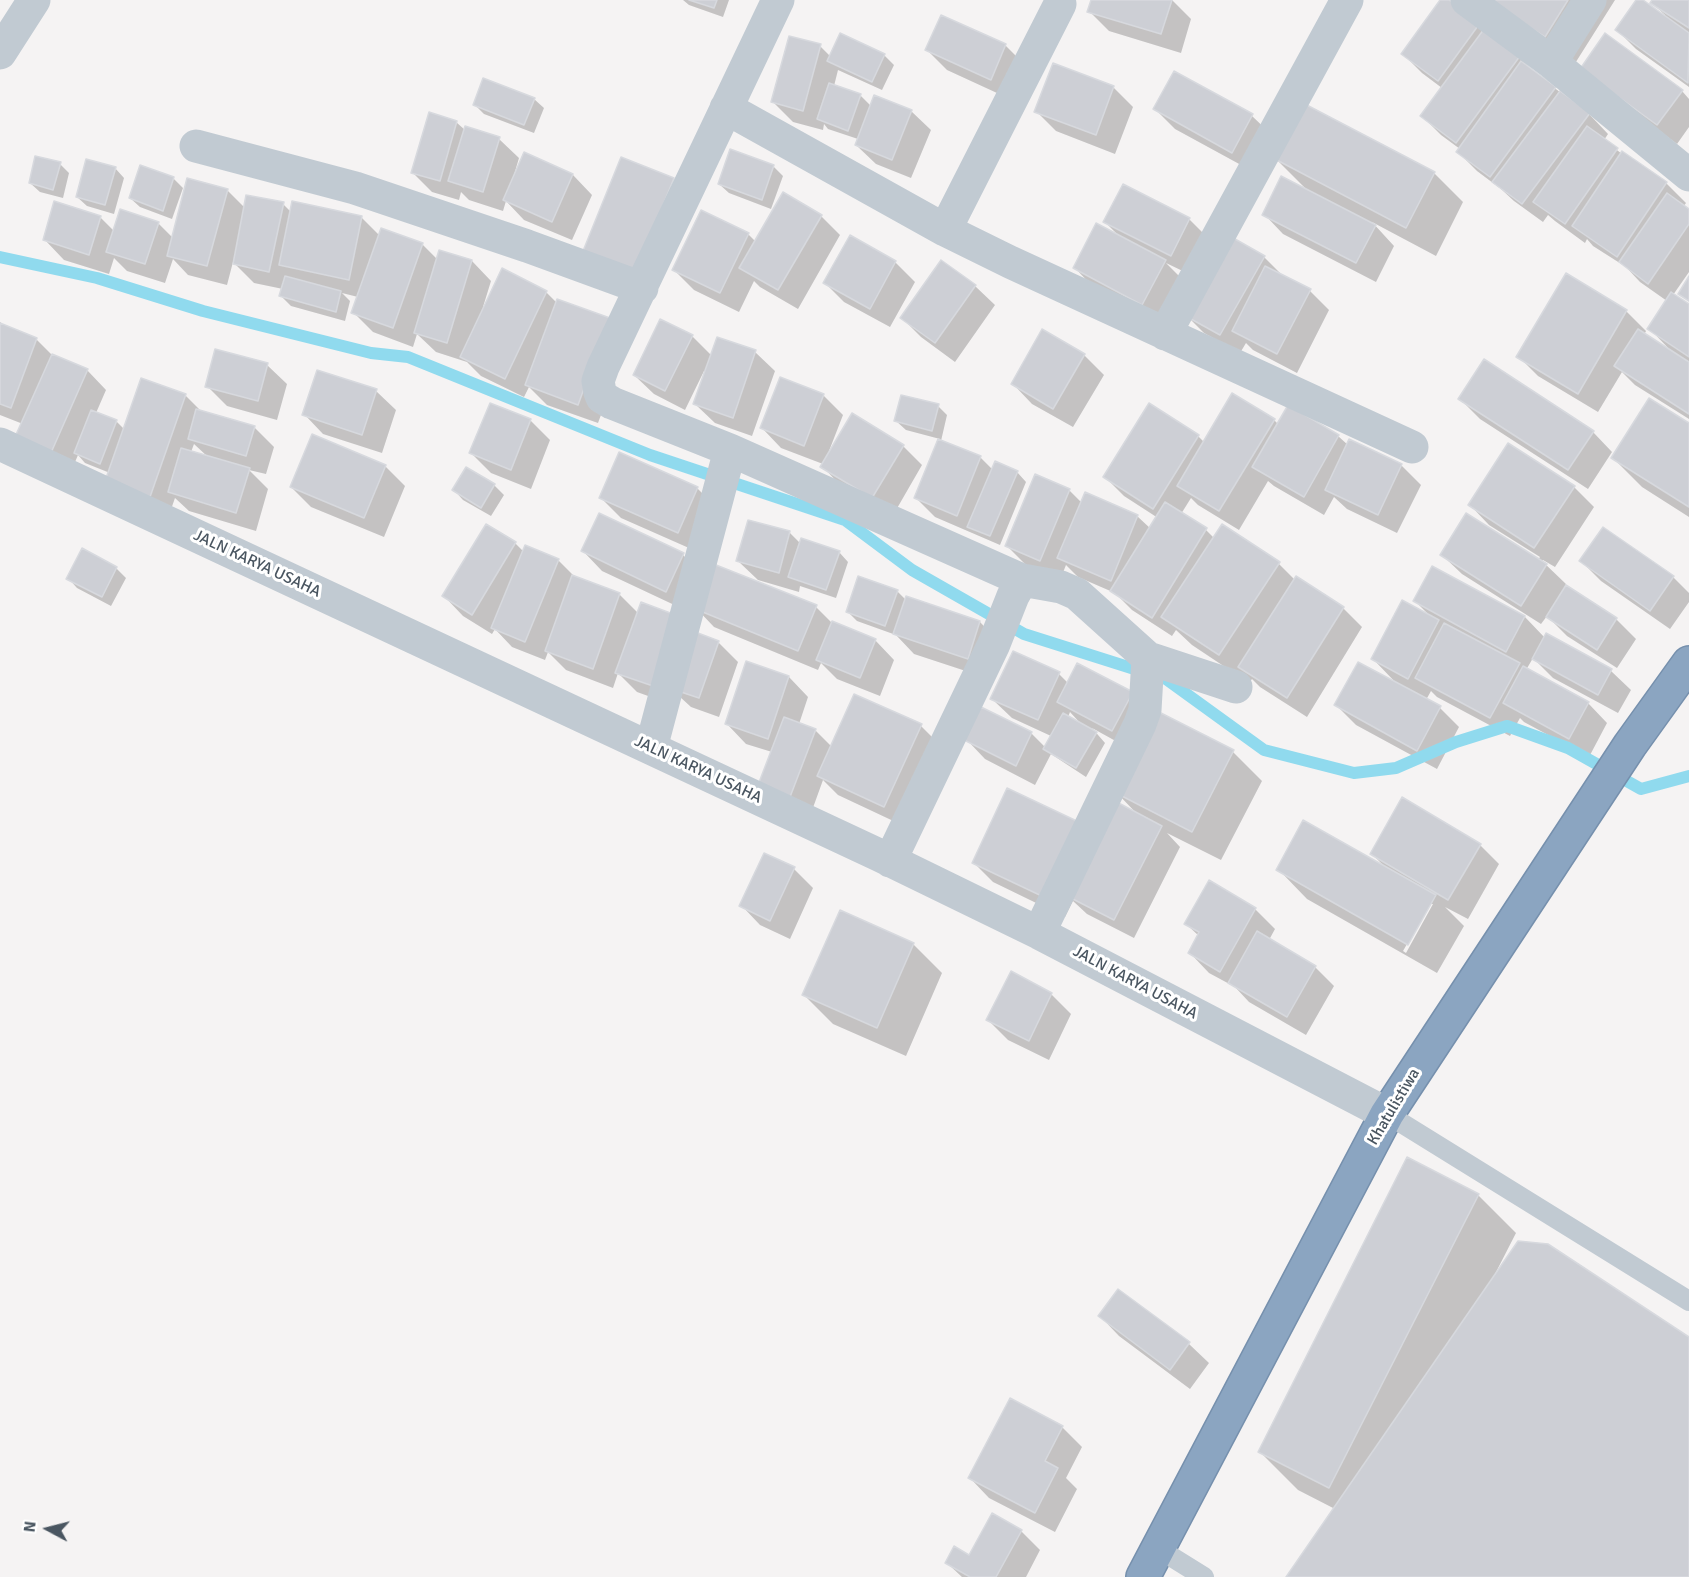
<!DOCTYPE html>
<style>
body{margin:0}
#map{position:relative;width:1689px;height:1577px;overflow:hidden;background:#f5f3f3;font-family:Signika,sans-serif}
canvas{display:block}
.north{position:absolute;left:18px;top:1499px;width:60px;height:60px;-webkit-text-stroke:4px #fff;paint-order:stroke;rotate:277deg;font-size:16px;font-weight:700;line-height:24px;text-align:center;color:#4a5661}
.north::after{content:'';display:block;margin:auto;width:21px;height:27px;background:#4a5661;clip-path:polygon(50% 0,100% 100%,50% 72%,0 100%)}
</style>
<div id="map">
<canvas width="1689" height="1577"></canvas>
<div class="north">N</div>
</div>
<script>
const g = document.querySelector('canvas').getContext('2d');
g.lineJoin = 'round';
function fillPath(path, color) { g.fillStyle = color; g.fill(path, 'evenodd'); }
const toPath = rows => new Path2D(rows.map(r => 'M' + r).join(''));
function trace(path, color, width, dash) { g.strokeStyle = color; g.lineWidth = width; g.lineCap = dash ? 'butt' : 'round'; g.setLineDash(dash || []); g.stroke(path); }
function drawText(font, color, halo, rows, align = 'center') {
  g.font = font + ' Signika,sans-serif'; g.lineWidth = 6; g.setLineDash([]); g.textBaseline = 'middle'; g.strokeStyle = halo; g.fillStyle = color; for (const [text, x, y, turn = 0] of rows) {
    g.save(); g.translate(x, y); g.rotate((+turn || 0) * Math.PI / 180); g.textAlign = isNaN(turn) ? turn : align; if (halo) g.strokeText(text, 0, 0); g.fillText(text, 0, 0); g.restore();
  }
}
fillPath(toPath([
 [683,0,729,0,723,17,689,5],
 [1093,0,1172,0,1191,19,1181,53,1109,31,1089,11],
 [1442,0,1446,0,1519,57,1536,74,1589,114,1608,134,1604,140,1622,154,1666,183,1686,203,1683,207,1689,211,1689,272,1673,295,1689,306,1689,419,1635,385,1622,372,1598,412,1538,376,1518,356,1566,275,1626,311,1646,331,1644,335,1670,350,1649,328,1667,301,1640,282,1626,267,1593,246,1587,239,1585,243,1555,221,1548,215,1543,222,1514,201,1501,189,1477,171,1458,152,1460,149,1441,135,1422,116,1442,88,1422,73,1403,54],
 [1475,0,1615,0,1574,65],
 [1638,0,1664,17,1665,15,1652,3,1654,0,1689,0,1689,87,1636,49,1617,30],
 [942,17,1005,45,1025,65,1010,99,947,70,927,50],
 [820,46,831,57,884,55,894,65,882,90,838,70,834,86,860,95,871,106,911,111,931,130,911,178,876,164,856,145,858,139,828,129,824,124,823,130,793,122,773,102],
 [1054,65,1114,88,1133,107,1115,154,1056,131,1036,111],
 [1175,73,1252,116,1272,135,1252,171,1175,129,1155,109],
 [1601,88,1682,91,1689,99,1689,127,1677,144],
 [534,99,544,108,534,133,484,114,474,104],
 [456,122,465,130,499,139,519,158,514,175,516,175,525,154,573,175,592,195,572,240,524,220,506,201,503,211,469,200,461,192,459,200,432,192,412,172],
 [1275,158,1434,173,1463,202,1436,256,1372,222,1394,246,1376,282,1283,234,1264,214,1308,191],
 [60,164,69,173,63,198,40,192,30,183],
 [773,166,783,176,771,209,729,193,719,184],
 [115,168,124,178,114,214,87,206,77,197],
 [173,178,183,188,172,219,140,207,130,198],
 [227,190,245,208,283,204,291,212,361,217,380,236,382,230,423,245,438,260,472,261,491,281,483,307,546,292,557,303,629,339,598,423,547,405,529,387,524,397,481,376,467,362,436,352,417,334,413,347,373,332,353,312,358,297,342,293,350,301,345,321,291,306,281,296,283,289,254,283,233,262,227,285,188,275,173,259,165,283,127,271,114,258,109,274,64,260,45,240,100,217,114,231,158,223,173,238],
 [821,216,840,235,798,309,760,287,754,281,739,312,694,290,674,270,748,234,756,242],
 [1189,219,1209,239,1191,275,1166,263,1184,281,1162,324,1094,288,1075,268,1120,237,1105,222],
 [1228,237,1264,257,1285,278,1310,291,1329,310,1297,373,1253,350,1246,343,1240,353,1204,333,1184,313],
 [895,262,915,282,890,327,844,302,825,283],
 [975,286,995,305,955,362,921,337,902,318],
 [0,322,5,326,36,339,53,356,87,370,106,390,96,413,117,422,125,430,185,395,202,412,254,427,274,447,266,474,249,470,268,489,256,531,189,511,175,498,169,515,110,473,85,463,78,455,70,474,23,424,0,415],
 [194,444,208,457,191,452],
 [692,336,712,356,755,352,775,371,752,436,715,423,695,404,706,372,704,371,685,410,654,394,634,375],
 [1084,355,1104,375,1073,427,1032,404,1013,384],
 [267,365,287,384,277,420,227,406,207,386],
 [318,372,376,391,396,410,382,453,323,434,304,414],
 [823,395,843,415,829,451,903,446,922,465,892,517,841,486,822,466,823,464,781,448,762,428],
 [1460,399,1593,432,1612,452,1588,489,1480,419],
 [938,406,947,415,941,441,980,457,993,470,1017,472,1026,482,1000,545,935,517,916,498,940,439,906,430,896,421],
 [530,420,550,440,531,489,491,473,471,453],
 [1274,420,1278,424,1338,436,1348,445,1401,465,1421,485,1397,533,1347,509,1334,497,1324,515,1274,486,1268,481,1239,530,1198,505,1191,498,1181,514,1206,530,1214,538,1222,526,1279,564,1295,580,1343,608,1362,627,1307,717,1260,687,1252,679,1249,683,1192,645,1176,630,1172,636,1132,610,1115,593,1078,577,1066,565,1060,580,1026,565,1007,546,1069,490,1082,503,1137,516,1151,529,1158,518,1124,496,1105,477,1198,436,1204,442],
 [1689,425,1689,517,1642,487,1613,458],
 [385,466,405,486,384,537,311,507,291,487],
 [494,485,504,495,491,516,463,500,454,490],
 [1574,487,1594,507,1555,567,1543,560,1542,561,1566,584,1565,586,1616,619,1636,639,1617,668,1567,636,1547,616,1541,624,1462,574,1442,555,1538,560,1540,557,1489,525,1470,505],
 [697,488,717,508,698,552,621,518,601,498],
 [486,526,515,543,524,552,558,560,577,579,620,595,638,613,718,642,738,662,719,717,691,707,679,696,676,706,637,692,618,673,613,688,566,670,548,652,545,660,512,647,495,629,492,634,463,616,444,596],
 [790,533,801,544,839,552,848,562,836,598,800,586,799,592,758,580,738,561],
 [82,550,117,569,126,578,111,606,77,588,68,578],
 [583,551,683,555,702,574,685,610,602,571],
 [1581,561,1673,577,1689,593,1689,602,1670,629,1601,581],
 [1433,568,1525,617,1545,638,1546,635,1611,671,1631,690,1618,713,1553,678,1533,658,1526,670,1588,703,1607,723,1589,757,1524,722,1520,718,1510,736,1437,697,1431,691,1426,700,1440,708,1459,727,1437,769,1356,725,1336,705,1397,684,1373,659,1431,617,1415,601],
 [897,591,906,600,907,598,980,622,999,642,987,678,914,654,896,635,857,621,848,612],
 [695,607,816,607,833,624,875,640,894,660,880,696,837,679,821,663,818,670,714,627],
 [1059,674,1068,683,1132,693,1132,750,1092,728,1105,743,1086,777,1051,754,1035,785,985,759,966,739,981,709,1032,734,1045,747,1051,736,1012,718,992,699],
 [1070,712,1081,724,1068,717],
 [789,677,808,697,799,724,815,730,832,747,921,726,940,745,904,826,838,795,823,780,810,816,779,804,772,752,746,744,727,724],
 [1157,713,1233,752,1262,781,1221,860,1167,833,1180,847,1134,938,1087,914,1073,901,1065,917,993,882,973,862,1138,815,1116,792],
 [1480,845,1499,864,1468,919,1445,907,1464,926,1437,973,1307,899,1278,869,1386,868,1371,853],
 [1430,904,1433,904,1406,953,1403,951],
 [794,869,813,888,790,939,760,925,741,905],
 [1209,882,1255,909,1275,929,1269,940,1315,967,1334,986,1306,1035,1249,1002,1235,987,1209,973,1190,953,1199,936,1186,924],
 [913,944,942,973,906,1056,833,1024,804,995],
 [1051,994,1071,1014,1049,1060,1008,1040,988,1020],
 [1478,1195,1516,1233,1494,1276,1689,1339,1689,1577,1288,1577,1335,1509,1298,1490,1260,1452],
 [1118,1291,1189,1344,1209,1363,1190,1389,1119,1336,1100,1316],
 [1010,1400,1062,1427,1082,1447,1066,1478,1077,1489,1055,1532,989,1498,970,1478],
 [1021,1531,1040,1550,1026,1577,962,1577,947,1563,970,1557]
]), '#0003');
trace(toPath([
 [0,257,97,278,203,311,371,353,408,357,650,455,845,520,912,570,1024,634,1166,679,1264,750,1354,773,1396,768,1456,742,1507,726,1568,748,1641,789,1689,776]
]), '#90daee', 12);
const building = toPath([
 [689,0,717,0,714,8,689,0],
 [1091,0,1172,0,1161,34,1087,12,1091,0],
 [1440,0,1449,0,1480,23,1438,81,1401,54,1440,0],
 [1486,0,1568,0,1545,37,1486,0],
 [1636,0,1643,0,1689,33,1688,83,1615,30,1636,0],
 [1652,0,1689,0,1689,28,1650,3,1652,0],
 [941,15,1006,44,991,80,925,50,941,15],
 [1484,29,1520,56,1456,143,1420,116,1484,29],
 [840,33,885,54,872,82,827,61,840,33],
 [1605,33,1683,90,1657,125,1580,69,1605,33],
 [789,36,821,44,803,111,771,102,789,36],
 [1521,61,1556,87,1490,177,1456,152,1521,61],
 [1053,63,1114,86,1096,135,1034,112,1053,63],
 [1174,71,1253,114,1232,153,1153,109,1174,71],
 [483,78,535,98,524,125,473,105,483,78],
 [829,83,861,94,848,131,817,119,829,83],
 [1560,91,1590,113,1522,204,1492,182,1560,91],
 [874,95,912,110,892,160,855,145,874,95],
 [1301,102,1435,172,1406,228,1273,158,1301,102],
 [429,112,457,121,440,181,411,173,429,112],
 [465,126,500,137,483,192,448,181,465,126],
 [1587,126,1618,148,1565,224,1533,202,1587,126],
 [730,149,774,165,762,200,718,184,730,149],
 [1622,151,1667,182,1617,257,1572,226,1622,151],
 [524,152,573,174,552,222,503,200,524,152],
 [35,156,61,162,53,190,29,183,35,156],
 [621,157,674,178,636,272,583,251,621,157],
 [86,159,116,167,105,205,76,197,86,159],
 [140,165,174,177,163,211,129,198,140,165],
 [1281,176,1376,225,1356,263,1262,215,1281,176],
 [187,178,228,189,207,266,167,256,187,178],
 [1123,184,1190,218,1171,256,1103,222,1123,184],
 [783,192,822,215,778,290,739,268,783,192],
 [1667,193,1689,209,1689,224,1648,284,1619,262,1667,193],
 [246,195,284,202,269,272,233,264,246,195],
 [54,201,101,216,89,255,43,240,54,201],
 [292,201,362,216,349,280,279,265,292,201],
 [120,209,159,222,145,264,106,252,120,209],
 [701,210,749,233,720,293,672,270,701,210],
 [1096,223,1166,260,1142,305,1073,268,1096,223],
 [381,228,423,243,393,328,351,313,381,228],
 [850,235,896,261,870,309,823,283,850,235],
 [1228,235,1265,256,1220,335,1182,314,1228,235],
 [439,250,472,260,447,343,414,333,439,250],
 [941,260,976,285,935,343,900,318,941,260],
 [1265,266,1311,289,1277,354,1232,331,1265,266],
 [502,268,547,291,505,379,460,357,502,268],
 [1566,273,1627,310,1578,394,1516,357,1566,273],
 [285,276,341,291,336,312,279,296,285,276],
 [1689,276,1689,301,1678,294,1689,276],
 [1671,292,1689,304,1689,357,1647,329,1671,292],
 [557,299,610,318,578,405,525,385,557,299],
 [660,319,693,335,665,391,633,375,660,319],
 [0,323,37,338,11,408,0,404,0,323],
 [1042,329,1085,354,1053,409,1011,384,1042,329],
 [1638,329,1689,362,1689,414,1614,366,1638,329],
 [717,337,756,350,733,418,693,404,717,337],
 [215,349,268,363,258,401,205,387,215,349],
 [52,354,88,369,50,455,14,439,52,354],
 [1484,359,1594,431,1568,470,1458,399,1484,359],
 [317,370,377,389,362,435,302,415,317,370],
 [780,377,824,394,804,446,760,428,780,377],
 [141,378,186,394,150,497,105,481,141,378],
 [1232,393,1275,419,1219,511,1177,486,1232,393],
 [901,395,939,404,932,431,894,421,901,395],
 [1649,398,1689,423,1689,507,1611,458,1649,398],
 [490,403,531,419,511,470,469,453,490,403],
 [1149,403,1199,435,1153,509,1103,477,1149,403],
 [1288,405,1339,435,1304,497,1252,467,1288,405],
 [196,409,255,426,246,456,188,439,196,409],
 [91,410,117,420,100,464,74,453,91,410],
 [852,413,904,445,872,498,820,467,852,413],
 [312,434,386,465,364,518,290,487,312,434],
 [938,439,981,456,957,516,914,498,938,439],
 [1349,439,1402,464,1378,515,1325,490,1349,439],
 [1508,443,1575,486,1534,548,1468,505,1508,443],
 [181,448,250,468,236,513,168,492,181,448],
 [619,452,698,487,678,533,599,498,619,452],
 [995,461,1018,471,990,536,967,527,995,461],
 [466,467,495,484,481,508,452,490,466,467],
 [1035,474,1070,489,1040,561,1005,546,1035,474],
 [1085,492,1138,515,1111,581,1057,558,1085,492],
 [1165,502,1207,528,1152,618,1110,591,1165,502],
 [599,513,684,553,666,592,581,551,599,513],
 [1466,513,1547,564,1521,606,1440,555,1466,513],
 [748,520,790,531,779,573,736,561,748,520],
 [486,524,516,542,472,615,442,596,486,524],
 [1222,524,1280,562,1219,655,1161,617,1222,524],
 [1603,527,1674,576,1650,611,1579,561,1603,527],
 [801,538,840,551,826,590,788,577,801,538],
 [525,545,559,559,525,642,491,628,525,545],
 [82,548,117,567,102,597,66,579,82,548],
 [711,563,817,605,798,651,693,608,711,563],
 [1432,566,1525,616,1506,652,1413,601,1432,566],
 [572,575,620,593,593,669,545,651,572,575],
 [858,576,898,590,885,626,846,612,858,576],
 [1296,576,1344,607,1287,698,1238,667,1296,576],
 [1566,585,1617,618,1597,650,1546,617,1566,585],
 [906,596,980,621,968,659,893,634,906,596],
 [1402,600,1439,620,1408,679,1371,659,1402,600],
 [641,602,681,617,656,687,615,673,641,602],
 [832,621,876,639,860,678,816,660,832,621],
 [1444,623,1520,663,1490,718,1415,678,1444,623],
 [690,630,719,641,699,698,669,688,690,630],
 [1546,633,1612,669,1598,695,1532,659,1546,633],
 [1013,651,1060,672,1038,720,990,699,1013,651],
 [746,661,789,676,768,739,725,724,746,661],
 [1358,662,1441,706,1417,751,1334,705,1358,662],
 [1077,663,1133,692,1112,731,1057,702,1077,663],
 [1523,666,1589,702,1569,739,1503,703,1523,666],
 [854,694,922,724,884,807,817,776,854,694],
 [981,707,1032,732,1016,766,964,740,981,707],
 [1157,711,1234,750,1192,832,1114,792,1157,711],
 [1063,713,1097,732,1076,768,1043,749,1063,713],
 [784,717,816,729,790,797,758,785,784,717],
 [1007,788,1081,823,1046,898,972,863,1007,788],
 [1402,797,1481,844,1448,900,1370,854,1402,797],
 [1113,800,1162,826,1114,920,1065,895,1113,800],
 [1303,820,1436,895,1408,945,1276,870,1303,820],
 [764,853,795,867,770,921,739,906,764,853],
 [1209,880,1256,908,1220,972,1188,953,1199,932,1184,924,1209,880],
 [840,910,914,943,877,1028,802,995,840,910],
 [1257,931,1316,966,1287,1017,1228,983,1257,931],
 [1011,971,1052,993,1029,1041,986,1020,1011,971],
 [1407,1157,1479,1194,1329,1488,1258,1452,1407,1157],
 [1518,1241,1548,1244,1689,1337,1689,1577,1286,1577,1518,1241],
 [1118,1289,1190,1342,1170,1370,1098,1316,1118,1289],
 [1010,1398,1063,1426,1045,1461,1058,1468,1035,1513,968,1478,1010,1398],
 [992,1513,1022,1530,996,1577,970,1577,945,1563,954,1546,969,1555,992,1513]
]);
fillPath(building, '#cdcfd5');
trace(building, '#d7d9de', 1.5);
const highway = toPath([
 [1143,1577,1387,1114,1630,745,1689,663]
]);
trace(highway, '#7690ad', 36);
trace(toPath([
 [1387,1114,1689,1301],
 [1159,1549,1204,1577]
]), '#c1cad2', 20);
trace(toPath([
 [778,0,603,367,598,381,600,392,602,397,612,403,730,450,1022,580,1061,587,1077,594,1148,658,1236,687],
 [1467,0,1551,62,1689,175],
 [0,53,34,0],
 [1551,62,1590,0],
 [726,108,945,230,1010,262,1412,447],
 [196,146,355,188,527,246,642,288],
 [945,230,1060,4],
 [1165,334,1347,0],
 [0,444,879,855,1039,933,1387,1114],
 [651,748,730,450],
 [890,861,994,644,1013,596,1022,580],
 [1039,933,1140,724,1145,710,1148,658]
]), '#c1cad2', 33);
trace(highway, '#8ba5c1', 33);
drawText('16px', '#4a5661', '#fff', [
 ["JALN KARYA USAHA",257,564,25],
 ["JALN KARYA USAHA",698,770,25],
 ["JALN KARYA USAHA",1135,983,28],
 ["Khatulistiwa",1394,1107,-59]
]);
</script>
